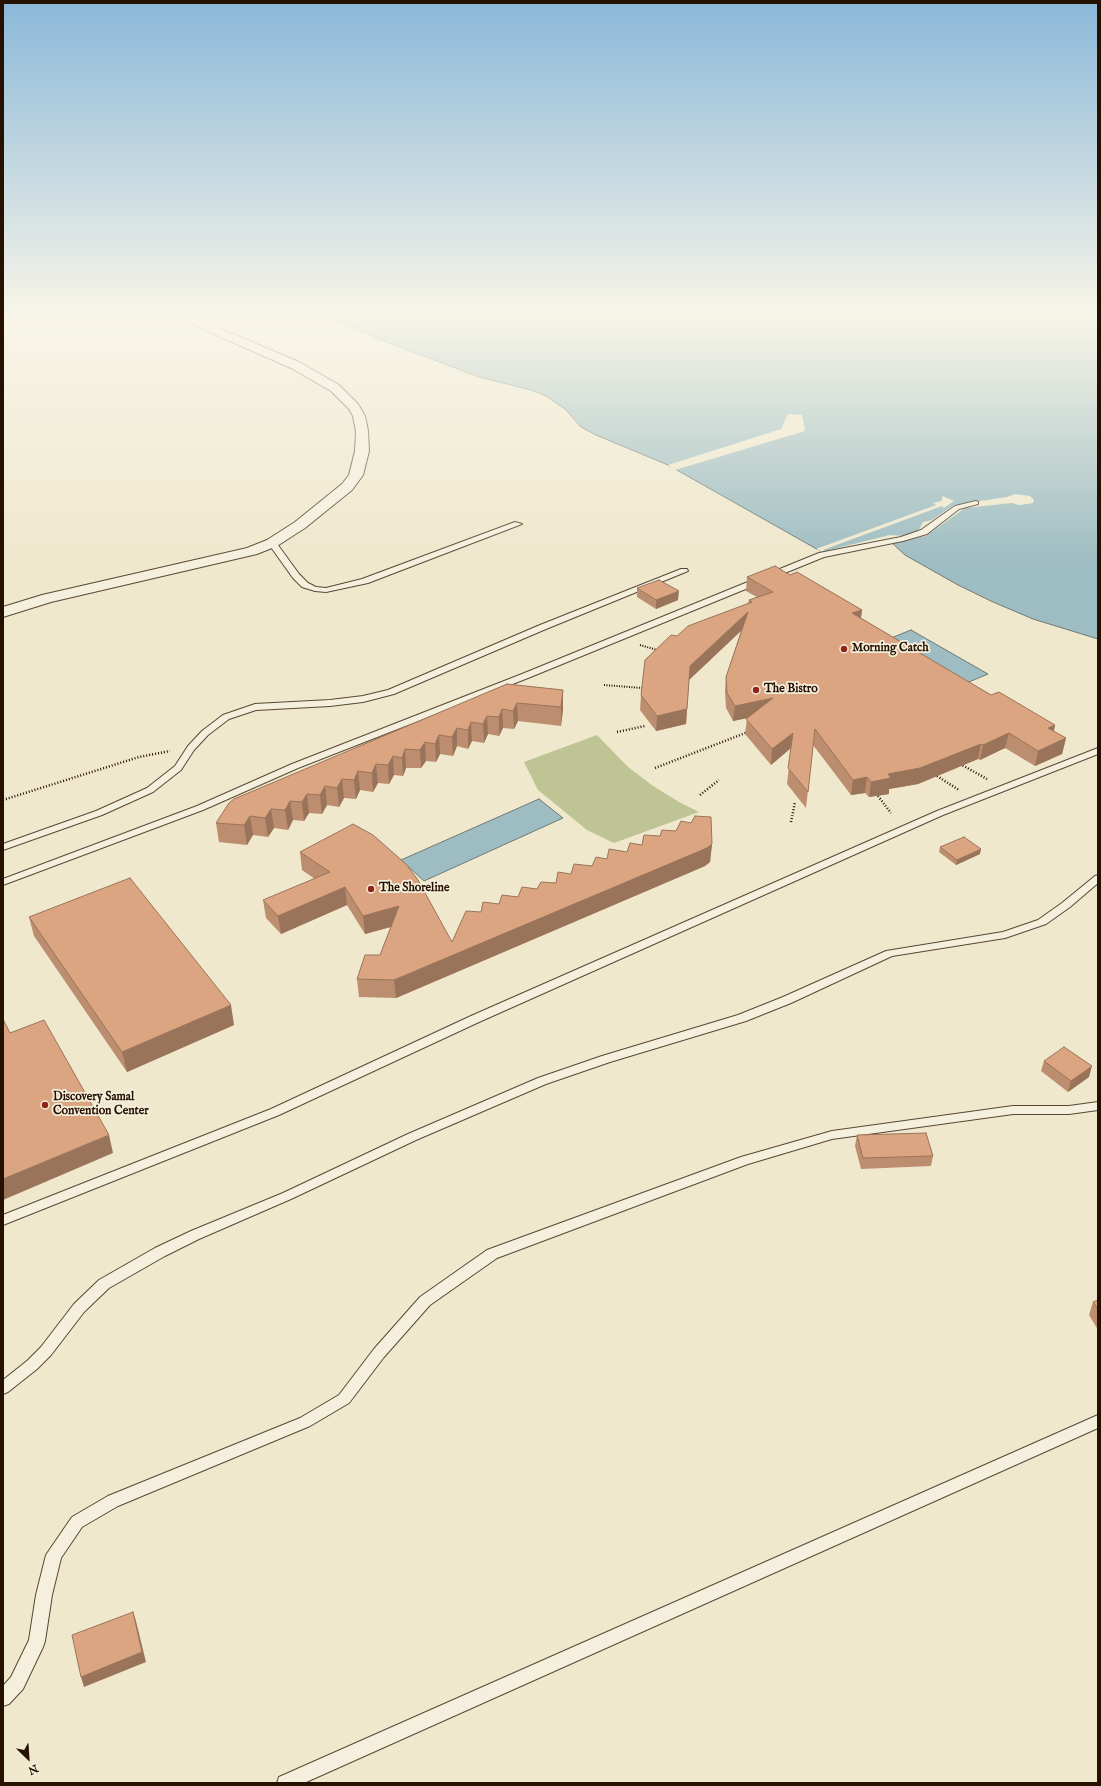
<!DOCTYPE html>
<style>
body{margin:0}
#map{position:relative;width:1101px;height:1786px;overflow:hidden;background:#efe8cd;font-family:"IM FELL English",serif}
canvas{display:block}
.frame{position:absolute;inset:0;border:4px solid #261100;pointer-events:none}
.north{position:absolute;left:8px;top:1738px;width:40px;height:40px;-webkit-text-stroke:3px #f5f0de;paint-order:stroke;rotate:155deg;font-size:11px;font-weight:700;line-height:16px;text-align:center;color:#261100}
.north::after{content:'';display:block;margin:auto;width:14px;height:18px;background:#261100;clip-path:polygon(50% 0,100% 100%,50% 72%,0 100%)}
</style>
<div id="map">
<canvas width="1101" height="1786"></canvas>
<div class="frame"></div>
<div class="north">N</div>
</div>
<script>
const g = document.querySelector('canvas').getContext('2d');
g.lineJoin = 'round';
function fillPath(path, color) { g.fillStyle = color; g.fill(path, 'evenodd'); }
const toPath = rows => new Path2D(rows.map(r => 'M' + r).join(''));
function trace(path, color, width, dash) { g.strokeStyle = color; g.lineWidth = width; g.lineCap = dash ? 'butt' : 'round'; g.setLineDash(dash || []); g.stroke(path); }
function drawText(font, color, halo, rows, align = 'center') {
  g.font = font + ' "IM FELL English",serif'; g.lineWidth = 3.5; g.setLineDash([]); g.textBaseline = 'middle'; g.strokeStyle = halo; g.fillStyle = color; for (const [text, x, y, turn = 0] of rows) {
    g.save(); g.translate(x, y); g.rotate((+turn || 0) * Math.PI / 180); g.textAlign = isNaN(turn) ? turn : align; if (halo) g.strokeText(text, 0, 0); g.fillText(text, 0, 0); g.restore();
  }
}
fillPath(toPath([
 [597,735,628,767,653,786,679,802,699,812,614,843,587,830,538,790,524,762]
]), '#bec494');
const water = toPath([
 [316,313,1098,313,1098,639,1033,619,993,602,958,585,905,555,892,543,829,556,668,465,596,435,581,427,565,409,546,396,531,390,479,377,384,341,316,313],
 [911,630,988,674,957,687,881,642,911,630],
 [539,799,563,818,424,881,401,860,539,799]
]);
fillPath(water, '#9ebdc2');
trace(water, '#6e7874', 1);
fillPath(toPath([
 [788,414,802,415,805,431,675,470,668,465,781,429],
 [1015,494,1030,496,1034,500,1033,503,1027,504,1019,505,1012,503,965,508,926,536,829,556,816,549,936,505,933,503,942,501,942,496,954,501,944,508,942,506,823,550,825,551,890,535,904,536,917,533,923,522,932,520,954,505,1007,497]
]), '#efe8cd');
const lane = toPath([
 [976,501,978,502,978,504,959,509,927,534,903,541,824,557,528,678,298,768,203,810,3,885,3,879,197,806,292,764,522,674,819,553,901,537,921,530,955,506,976,501],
 [515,522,522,524,368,583,326,592,315,591,302,587,293,578,268,543,275,541,299,574,308,583,316,587,326,588,362,579,515,522],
 [681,569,687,569,688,571,546,629,394,694,363,702,330,706,256,710,229,719,208,735,194,750,181,770,153,792,102,815,3,850,3,844,96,811,147,788,175,766,188,746,202,731,223,715,255,704,330,700,363,696,388,690,540,625,681,569],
 [1098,748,1098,754,943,815,479,1022,279,1115,3,1225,3,1215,271,1109,471,1016,937,811,1098,748],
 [1098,875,1098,883,1070,907,1046,924,1005,938,892,956,791,1003,746,1021,610,1062,546,1084,416,1140,291,1199,199,1239,165,1256,109,1288,84,1312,51,1355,37,1369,8,1392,3,1394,3,1380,27,1361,41,1347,74,1304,99,1280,155,1248,191,1231,283,1193,408,1134,538,1078,602,1056,738,1015,783,997,886,951,1003,932,1038,920,1062,903,1095,876,1098,875],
 [1098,1102,1098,1110,1069,1114,1013,1114,832,1139,748,1164,497,1258,430,1305,384,1357,349,1403,310,1426,118,1506,82,1527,61,1558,52,1595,45,1641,43,1647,23,1689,9,1704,3,1706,3,1686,11,1677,29,1640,36,1595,46,1555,72,1517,108,1496,300,1418,339,1395,374,1349,420,1297,487,1250,741,1157,832,1131,1013,1106,1069,1106,1098,1102],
 [1098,1415,1098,1428,304,1783,277,1783,279,1777,1098,1415]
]);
const street = toPath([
 [169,313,183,313,299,362,339,385,358,404,365,416,368,431,369,451,363,475,352,490,305,528,277,546,257,554,51,602,3,617,3,607,42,595,247,548,267,540,295,522,342,484,349,475,355,451,356,431,353,416,349,409,331,391,291,368,171,315,169,313]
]);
trace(lane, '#584733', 2);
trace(street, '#584733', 2);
trace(toPath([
 [640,645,657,650],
 [604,685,642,688]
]), '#261100', 2, [1, 1.5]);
trace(toPath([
 [617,732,645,726],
 [960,764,987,779],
 [655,768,748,732],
 [937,776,959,790],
 [700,795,719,780],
 [878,796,891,813],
 [3,800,139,757,170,751],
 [791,822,795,802]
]), '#261100', 2.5, [1, 2]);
fillPath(lane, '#f5f0de');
fillPath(street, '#f5f0de');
fillPath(toPath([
 [790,575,862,610,861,618,991,695,1055,725,1054,731,1066,738,1062,754,1035,766,1005,748,980,760,978,759,918,784,889,789,889,794,869,797,865,793,851,795,813,745,806,808,787,784,791,748,771,765,745,734,747,718,733,721,726,708,725,692,726,677,741,631,689,680,686,724,656,731,640,710,641,695,677,636,748,603,749,600,757,597,746,591,747,577],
 [637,588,678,600,656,609,637,597],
 [507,684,563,690,563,709,561,726,518,721,514,729,503,728,499,736,488,734,484,743,472,741,468,749,457,746,453,756,440,754,436,762,426,761,421,768,406,768,403,776,394,775,389,784,378,783,373,792,360,790,356,799,344,798,339,807,327,805,322,814,309,813,304,821,293,820,288,830,274,828,268,837,253,835,247,845,219,842,216,823],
 [712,844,710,862,705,866,396,998,359,997,357,979,380,955,391,927,365,934,347,905,281,934,266,918,263,900,315,879,302,870,300,852,452,942,481,912,499,904,537,889,556,883,571,874,607,859,627,852,642,845],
 [940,847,980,854,956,865,939,852],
 [29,917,234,1025,127,1072,34,936],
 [1044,1061,1089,1077,1068,1092,1041,1071],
 [857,1135,933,1156,931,1166,861,1169,855,1146],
 [1098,1300,1098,1330,1089,1315,1093,1302]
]), '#bc8e6f');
fillPath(toPath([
 [679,591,678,600,656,609,656,600],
 [862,610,860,624,852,613],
 [748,612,746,626,689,680,686,724,656,731,657,716,690,666],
 [563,690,563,709,561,726,561,707],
 [773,698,772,713,733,721,735,706],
 [517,703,518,721,514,729,513,711],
 [502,709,503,728,499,736,499,717],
 [487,716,488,734,484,743,483,724],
 [471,722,472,741,468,749,468,730],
 [1055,725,1052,740,1048,728],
 [457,728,457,746,453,756,452,737],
 [793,733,791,748,771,765,772,749],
 [1009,733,1005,748,980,760,983,745],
 [439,735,440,754,436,762,435,744],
 [1066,738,1062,754,1035,766,1038,751],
 [425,742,426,761,421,768,420,750],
 [981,744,978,759,918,784,889,789,889,794,869,797,871,782,888,774],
 [405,749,406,768,403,776,402,758],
 [393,756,394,775,389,784,388,765],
 [376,764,378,783,373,792,372,773],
 [358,771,360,790,356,799,354,780],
 [867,777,865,793,851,795,853,780],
 [342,779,344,798,339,807,337,788],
 [325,786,327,805,322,814,320,795],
 [307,794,309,813,304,821,302,802],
 [290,801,293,820,288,830,285,810],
 [271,809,274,828,268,837,265,818],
 [250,816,253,835,247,845,244,825],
 [712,844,710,862,705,866,396,998,394,980],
 [981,849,980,854,956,865,957,860],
 [345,887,347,905,281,934,278,916],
 [399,906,401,924,365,934,363,916],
 [231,1005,234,1025,127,1072,122,1052],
 [1092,1066,1089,1077,1068,1092,1071,1081],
 [109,1135,113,1153,3,1200,3,1179],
 [133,1612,136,1621,146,1662,84,1687,81,1677]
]), '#99745a');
const building = toPath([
 [775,566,790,575,797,572,862,610,852,613,991,695,999,692,1055,725,1048,728,1066,738,1038,751,1009,733,983,745,981,744,920,768,888,774,891,778,871,782,867,777,853,780,815,729,808,792,788,768,793,733,772,749,746,719,773,698,735,706,727,693,726,677,748,612,690,666,687,709,657,716,641,695,645,660,671,635,677,636,688,626,752,602,749,600,773,592,747,577,775,566],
 [659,580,679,591,656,600,637,588,659,580],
 [507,684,563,690,561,707,517,703,513,711,502,709,499,717,487,716,483,724,471,722,468,730,457,728,452,737,439,735,435,744,425,742,420,750,405,749,402,758,393,756,388,765,376,764,372,773,358,771,354,780,342,779,337,788,325,786,320,795,307,794,302,802,290,801,285,810,271,809,265,818,250,816,244,825,216,823,229,803,234,799,507,684],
 [695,816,711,817,712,844,707,848,394,980,357,979,365,955,380,955,399,906,363,916,345,887,278,916,263,900,330,872,300,852,353,824,373,835,406,864,418,880,452,942,466,911,481,912,483,902,499,904,502,895,518,897,522,887,537,889,541,882,556,883,558,872,571,874,574,864,592,866,596,857,607,859,609,849,627,852,630,843,642,845,644,835,660,836,662,830,676,831,681,821,691,823,695,816],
 [964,837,981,849,957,860,940,847,964,837],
 [130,878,231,1005,122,1052,29,917,130,878],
 [3,1019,10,1033,44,1020,109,1135,3,1179,3,1019],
 [1064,1047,1092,1066,1071,1081,1044,1061,1064,1047],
 [926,1133,933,1156,863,1158,857,1135,926,1133],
 [1098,1300,1098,1309,1093,1302,1098,1300],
 [133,1612,142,1652,81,1677,72,1635,133,1612]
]);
fillPath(building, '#dba581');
trace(building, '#99745a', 1);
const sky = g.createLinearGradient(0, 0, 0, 563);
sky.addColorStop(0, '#8ab8d9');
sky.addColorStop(0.56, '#f8f5e8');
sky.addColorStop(1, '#f8f5e800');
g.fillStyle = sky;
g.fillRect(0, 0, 1101, 563);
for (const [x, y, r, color] of [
 [844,649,4,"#8f2418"],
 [756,690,4,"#8f2418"],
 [371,889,4,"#8f2418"],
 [45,1105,4,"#8f2418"]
]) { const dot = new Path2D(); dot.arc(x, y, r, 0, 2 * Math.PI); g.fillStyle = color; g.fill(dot); trace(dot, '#f5f0de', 1.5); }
drawText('bold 12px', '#261100', '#f5f0de', [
 ["Morning Catch",852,649],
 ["The Bistro",764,690],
 ["The Shoreline",379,889],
 ["Discovery Samal",53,1098],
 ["Convention Center",53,1112]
], 'left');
</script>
